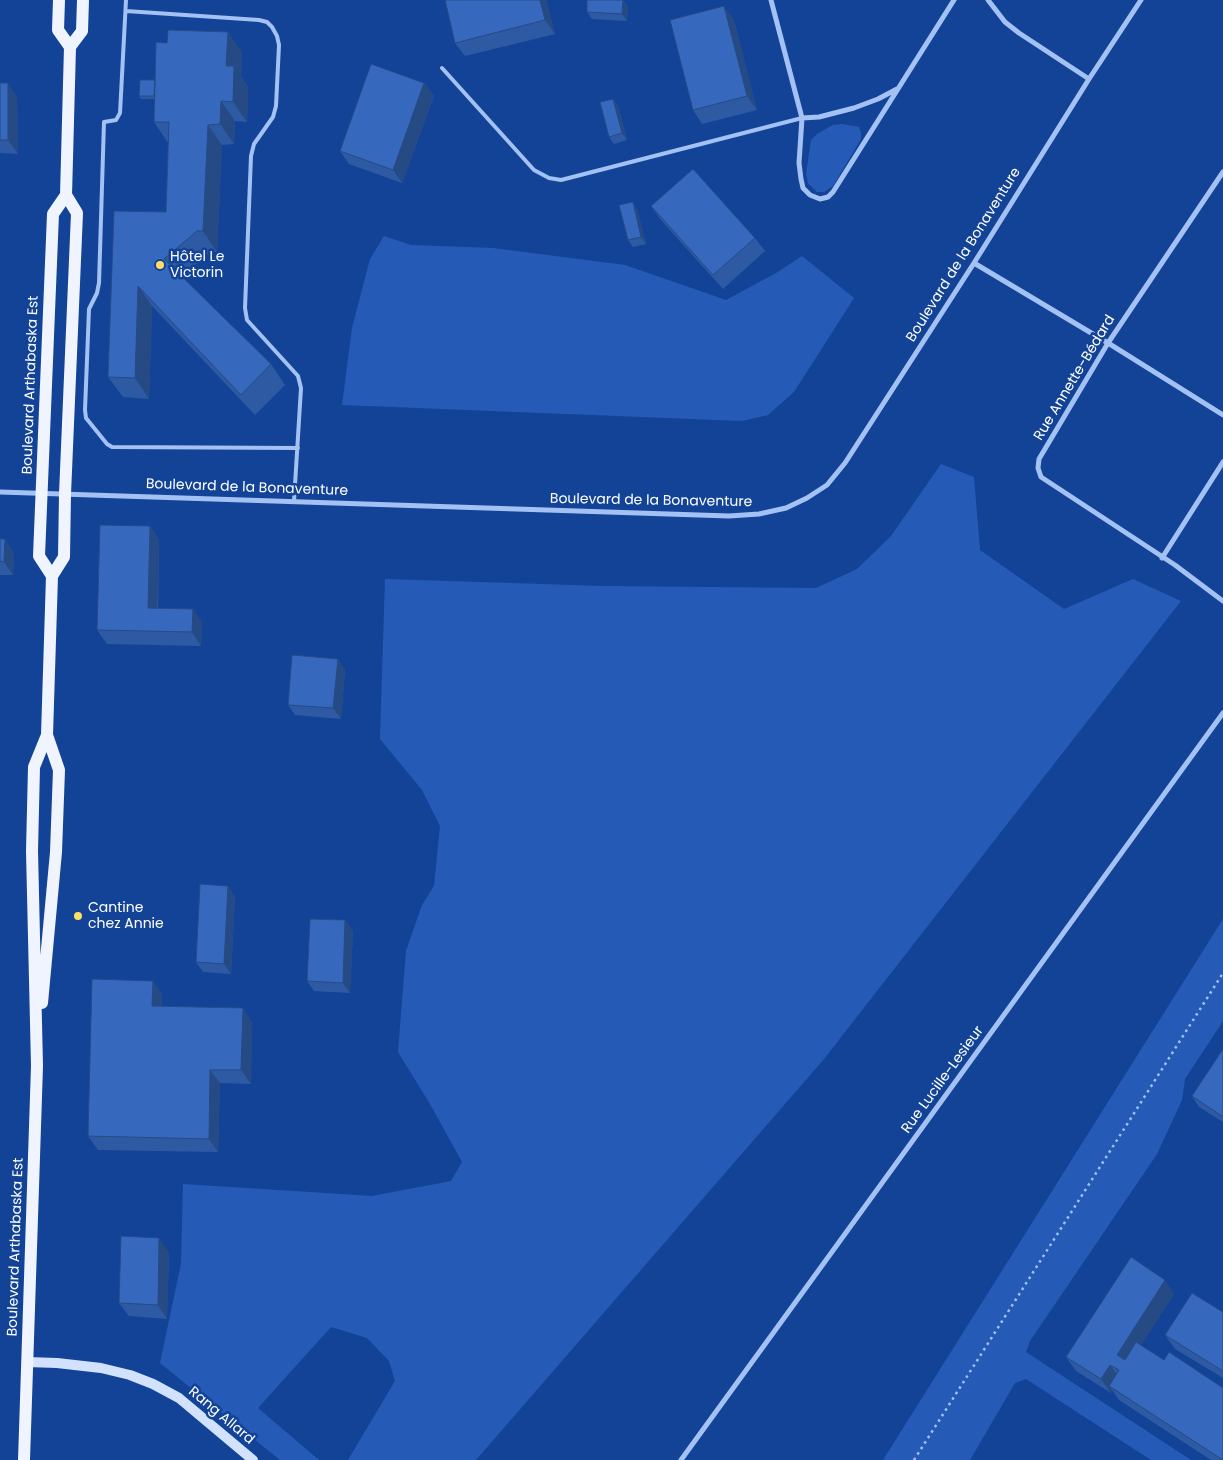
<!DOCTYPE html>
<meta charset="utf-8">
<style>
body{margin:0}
canvas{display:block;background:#124397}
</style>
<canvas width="1223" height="1460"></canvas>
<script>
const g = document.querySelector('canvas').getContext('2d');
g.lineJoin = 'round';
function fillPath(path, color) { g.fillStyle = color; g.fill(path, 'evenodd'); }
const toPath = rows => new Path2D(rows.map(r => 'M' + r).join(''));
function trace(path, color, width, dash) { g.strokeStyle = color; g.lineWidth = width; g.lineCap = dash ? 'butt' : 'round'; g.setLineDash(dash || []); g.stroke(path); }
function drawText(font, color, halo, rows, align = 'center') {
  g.font = font + ' Poppins,sans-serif'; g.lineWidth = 5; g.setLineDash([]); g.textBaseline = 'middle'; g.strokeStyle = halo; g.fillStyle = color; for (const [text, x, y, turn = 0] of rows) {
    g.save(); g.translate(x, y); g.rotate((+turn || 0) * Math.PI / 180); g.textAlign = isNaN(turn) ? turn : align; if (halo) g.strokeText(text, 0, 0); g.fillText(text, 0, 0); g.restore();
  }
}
fillPath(toPath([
 [842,124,859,127,861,133,861,139,833,186,824,192,817,192,808,183,806,174,811,140,817,134,833,125],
 [384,236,411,245,493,248,625,265,726,300,776,273,802,256,854,298,794,392,768,415,742,421,342,405,352,328,370,259],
 [941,464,974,477,980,550,1064,609,1133,579,1181,601,824,1059,476,1460,348,1460,395,1381,389,1361,367,1338,331,1327,258,1408,319,1460,280,1460,160,1363,181,1264,183,1184,372,1196,451,1181,462,1162,430,1104,398,1052,406,951,422,905,434,886,440,826,422,790,380,739,385,579,604,586,816,588,857,569,891,536],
 [1223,919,1223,1021,1185,1079,1182,1100,1157,1154,1030,1341,1026,1352,1191,1460,1151,1460,1026,1379,1015,1383,970,1460,883,1460]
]), '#255bb6');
trace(toPath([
 [914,1460,1223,973]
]), '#a3c1f3', 2.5, [2.5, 4]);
trace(toPath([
 [126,0,120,113,116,120,104,122,99,283,97,293,89,309,85,410,86,418,107,444,112,447,298,448],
 [126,11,259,20,267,22,272,27,277,36,279,45,276,106,273,117,254,144,251,156,245,308,247,320,298,376,301,388,294,501],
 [442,68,534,170,549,178,561,180,802,118]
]), '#a3c1f3', 4);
trace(toPath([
 [771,0,802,118,799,163,801,179,803,188,810,195,820,199,828,197,833,192,954,0],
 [988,0,1005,22,1019,33,1089,79],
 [802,118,819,117,854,108,878,99,897,89],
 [1223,172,1108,343,1039,459,1038,468,1041,477,1175,565,1223,601],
 [974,263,1108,343,1223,415],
 [0,492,729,516,759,514,786,508,807,498,827,485,845,463,974,263,1089,79,1141,0],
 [1162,558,1223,462],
 [681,1460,1223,713]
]), '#a3c1f3', 5);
trace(toPath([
 [27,1362,57,1363,101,1368,130,1375,153,1384,179,1398,253,1460]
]), '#d2e2fd', 10);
trace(toPath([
 [59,0,58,30,70,47],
 [52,576,39,556,53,214,66,195,70,47,82,31,83,0],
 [42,1003,56,852,59,770,47,735],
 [24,1460,37,1066,32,851,34,767,47,735,52,576,64,557,65,494,77,213,66,195]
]), '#eff4ff', 12);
fillPath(toPath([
 [546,0,555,34,465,56,455,43],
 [623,0,628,7,627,21,592,19,587,12],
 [734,20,757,110,702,124,693,110],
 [242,52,241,76,248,87,247,122,235,121,234,144,222,145,217,252,211,252,181,276,271,364,285,385,255,415,152,306,149,399,123,397,108,377,114,211,166,212,168,143,154,122,154,99,141,99,139,96,155,80],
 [0,83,17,97,18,154,0,153],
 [424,83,434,96,402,183,349,164,340,151],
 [613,99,618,106,627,140,614,144,609,137],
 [651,206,755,238,765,251,723,289,661,220],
 [637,209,646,244,633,247,628,240],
 [150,526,159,540,158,608,202,622,201,646,107,644,97,630],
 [0,539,14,553,13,575,0,575],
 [345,669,341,719,295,715,288,705],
 [235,896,231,974,203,972,196,962],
 [345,920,353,931,350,993,314,991,307,981],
 [162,994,162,1006,252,1022,251,1084,220,1083,218,1152,98,1150,88,1136],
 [1223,1049,1223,1122,1199,1107,1192,1096],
 [169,1252,167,1319,129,1316,119,1303],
 [1174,1294,1141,1345,1223,1460,1211,1460,1119,1400,1112,1390,1111,1393,1076,1371,1066,1357],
 [1223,1312,1223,1378,1175,1349,1165,1335]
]), '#2e5aa3');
fillPath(toPath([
 [540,0,546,0,555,34,545,20],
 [623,0,628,7,627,21,622,14],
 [724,6,734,20,757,110,747,96],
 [228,32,242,52,241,76,248,87,247,122,233,102,226,66],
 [8,83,17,97,18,154,8,140],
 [424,83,434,96,402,183,393,170],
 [613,99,618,106,627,140,622,133],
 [221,101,235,121,234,144,220,124],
 [208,125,222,145,217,252,203,231],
 [633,202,637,209,646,244,641,237],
 [138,286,152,306,149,399,135,378],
 [150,526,159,540,157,621,148,608],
 [5,539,14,553,13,575,4,562],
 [193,609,202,622,201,646,192,632],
 [338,659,345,669,341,719,333,708],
 [228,886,235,896,231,974,224,964],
 [345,920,353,931,350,993,343,983],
 [153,981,162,994,162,1020,152,1006],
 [243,1008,252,1022,251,1084,241,1070],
 [210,1070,220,1083,218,1152,209,1139],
 [159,1238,169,1252,167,1319,158,1305],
 [1165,1280,1174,1294,1126,1369,1117,1355],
 [1110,1365,1120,1379,1109,1386,1112,1390,1111,1393,1101,1379]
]), '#264a84');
const building = toPath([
 [445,0,540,0,545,20,455,43,445,0],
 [587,0,623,0,622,14,587,12,587,0],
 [724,6,747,96,693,110,670,20,724,6],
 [168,30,228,32,226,66,234,66,233,102,221,101,220,124,208,125,203,231,197,231,164,259,271,364,241,395,138,286,135,378,108,377,114,211,166,212,169,122,154,122,156,42,167,43,168,30],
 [371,64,424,83,393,170,340,151,371,64],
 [140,80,155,80,154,96,139,96,140,80],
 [0,83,8,83,8,140,0,140,0,83],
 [613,99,622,133,609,137,600,102,613,99],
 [693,169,755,238,713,275,651,206,693,169],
 [633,202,641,237,628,240,619,205,633,202],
 [100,525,150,526,148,608,193,609,192,632,97,630,100,525],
 [0,539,5,539,4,562,0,561,0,539],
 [292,655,338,659,333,708,288,705,292,655],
 [200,884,228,886,224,964,196,962,200,884],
 [310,919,345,920,343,983,307,981,310,919],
 [92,979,153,981,152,1006,243,1008,241,1070,210,1070,209,1139,88,1136,92,979],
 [1223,1049,1223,1115,1222,1116,1192,1096,1223,1049],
 [121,1236,159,1238,158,1305,119,1303,121,1236],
 [1131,1257,1165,1280,1117,1355,1125,1360,1136,1342,1164,1360,1169,1352,1223,1388,1223,1460,1109,1386,1119,1370,1110,1365,1101,1379,1066,1357,1131,1257],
 [1192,1293,1223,1312,1223,1371,1165,1335,1192,1293]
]);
fillPath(building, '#3669bd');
trace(building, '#264a84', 1);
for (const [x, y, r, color] of [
 [160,265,5,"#ffde65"],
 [78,916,5,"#ffde65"]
]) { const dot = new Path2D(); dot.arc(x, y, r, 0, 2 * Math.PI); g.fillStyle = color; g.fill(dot); trace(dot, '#124397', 2); }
drawText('14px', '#fff', '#124397', [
 ["Boulevard de la Bonaventure",964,255,-58],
 ["Rue Annette-Bédard",1075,378,-59],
 ["Boulevard Arthabaska Est",31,385,-88],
 ["Boulevard de la Bonaventure",247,488,2],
 ["Boulevard de la Bonaventure",651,501,1],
 ["Rue Lucille-Lesieur",943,1080,-54],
 ["Boulevard Arthabaska Est",16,1247,-88],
 ["Rang Allard",221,1416,40]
]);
drawText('14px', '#fff', '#124397', [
 ["Hôtel Le",170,257],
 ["Victorin",170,273],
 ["Cantine",88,908],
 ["chez Annie",88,924]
], 'left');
</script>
